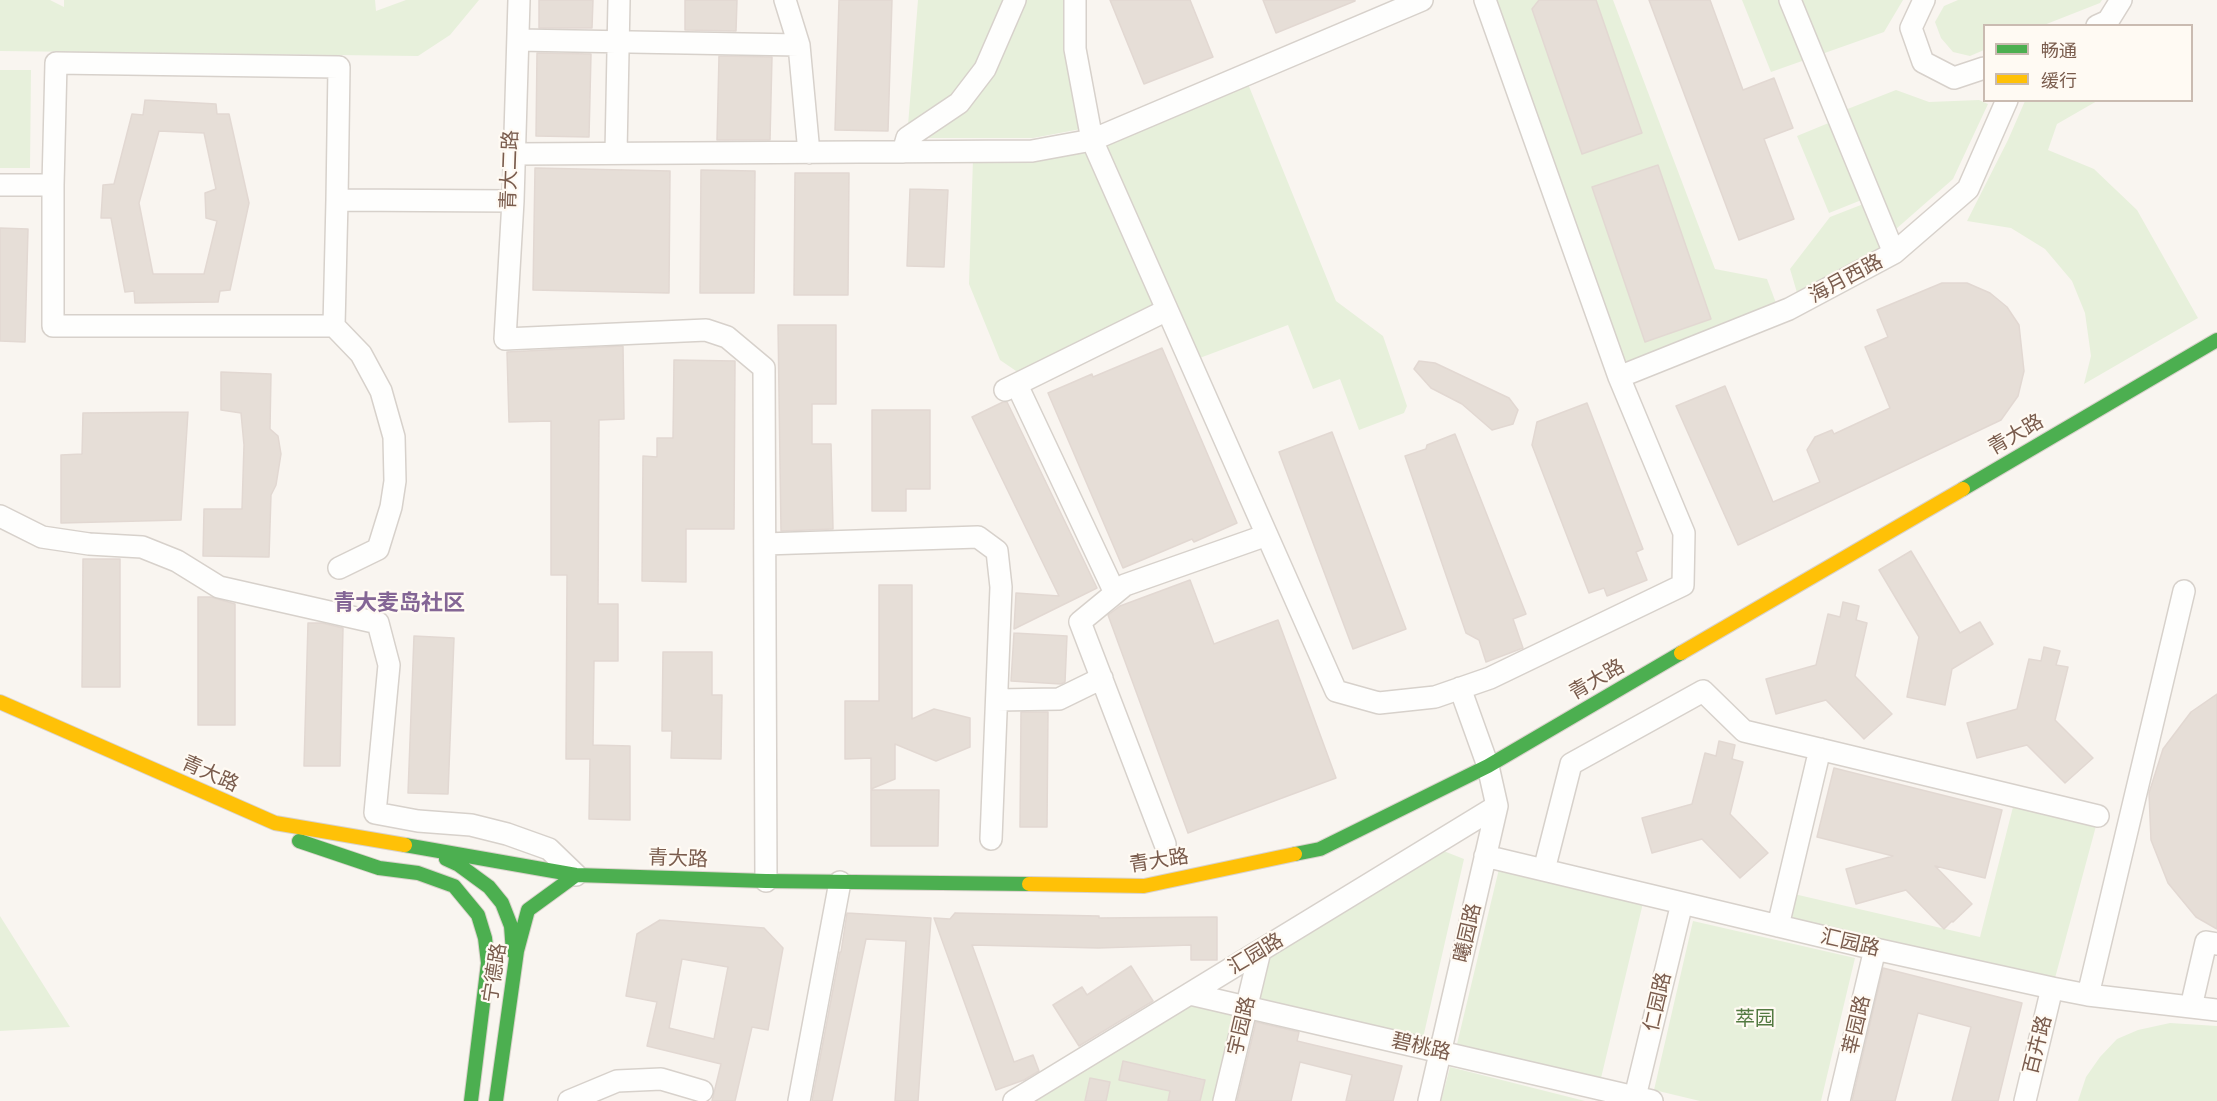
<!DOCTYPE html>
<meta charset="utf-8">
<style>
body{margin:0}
#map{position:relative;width:2217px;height:1101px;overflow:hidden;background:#f9f5f0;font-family:Cabin,"Noto Sans SC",sans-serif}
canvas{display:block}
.legend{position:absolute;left:1983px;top:24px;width:210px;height:78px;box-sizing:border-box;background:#fffaf3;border:2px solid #cabbb1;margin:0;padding:8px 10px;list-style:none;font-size:18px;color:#7a5c4d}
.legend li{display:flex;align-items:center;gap:12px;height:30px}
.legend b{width:30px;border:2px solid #cabbb1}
</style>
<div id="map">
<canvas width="2217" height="1101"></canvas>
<ul class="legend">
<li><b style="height:8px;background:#4caf50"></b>畅通</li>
<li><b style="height:8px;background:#ffc107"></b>缓行</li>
</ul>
</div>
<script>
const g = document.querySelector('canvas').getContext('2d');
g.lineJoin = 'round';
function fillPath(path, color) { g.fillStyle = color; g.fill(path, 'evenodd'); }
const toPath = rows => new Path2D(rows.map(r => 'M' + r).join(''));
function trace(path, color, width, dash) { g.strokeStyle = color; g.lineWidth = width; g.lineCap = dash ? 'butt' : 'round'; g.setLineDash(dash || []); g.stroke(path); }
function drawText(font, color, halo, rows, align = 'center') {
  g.font = font + ' Cabin,"Noto Sans SC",sans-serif'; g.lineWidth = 4.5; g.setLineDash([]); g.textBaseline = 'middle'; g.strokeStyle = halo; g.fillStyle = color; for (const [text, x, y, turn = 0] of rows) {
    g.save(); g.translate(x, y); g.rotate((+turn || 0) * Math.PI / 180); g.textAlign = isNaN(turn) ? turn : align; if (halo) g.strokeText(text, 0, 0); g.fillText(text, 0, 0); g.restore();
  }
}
fillPath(toPath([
 [0,0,50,0,64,7,64,0,375,0,376,11,406,0,479,0,450,35,418,56,0,51],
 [918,0,1067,0,1081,129,1033,138,907,138],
 [1495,0,1613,0,1715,269,1767,279,1776,303,1625,368],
 [1742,0,1903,0,1884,32,1771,72],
 [1958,0,2102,0,2100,3,2044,25,1984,26,1984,50,1970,56,1953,52,1941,38,1935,22,1944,6],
 [0,70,31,70,30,168,0,168],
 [1246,79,1336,301,1383,336,1407,406,1404,413,1359,430,1340,379,1313,389,1288,325,1197,359,1099,143],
 [1896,90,1929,102,1979,100,1988,104,1953,179,1896,229,1845,110],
 [2025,101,2097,101,2057,124,2048,150,2094,169,2137,210,2198,318,2084,384,2091,356,2085,313,2072,281,2045,249,2011,228,1967,221,2008,140],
 [1831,122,1864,199,1829,213,1797,136],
 [1087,148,1158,306,1022,375,1000,360,969,284,973,159],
 [1866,203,1886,251,1798,296,1790,269,1830,217],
 [2013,807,2096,826,2055,978,1788,918,1794,894,1980,937],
 [1441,850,1464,859,1423,1038,1257,1000,1266,957],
 [1499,869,1643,903,1601,1078,1457,1044],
 [0,916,70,1027,0,1031],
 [1693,921,1855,958,1821,1101,1700,1101,1654,1090],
 [1190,1001,1240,1012,1218,1101,1200,1101,1204,1079,1123,1061,1119,1080,1170,1091,1168,1101,1106,1101,1110,1083,1090,1078,1085,1101,1026,1101],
 [2170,1023,2217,1026,2217,1101,2078,1101,2086,1077,2100,1057,2117,1039,2138,1030],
 [1450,1067,1585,1101,1441,1101]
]), '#e7f0db');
const building = toPath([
 [539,0,593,0,592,28,539,28,539,0],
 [685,0,737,0,736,31,685,30,685,0],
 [839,0,892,0,888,131,835,130,839,0],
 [1110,0,1190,0,1213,57,1144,84,1110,0],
 [1263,0,1355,0,1355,1,1276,33,1263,0],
 [1539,0,1596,0,1642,133,1582,154,1532,9,1539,0],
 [1649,0,1710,0,1743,90,1774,78,1793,128,1764,139,1794,219,1739,240,1649,0],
 [537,53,591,54,589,137,536,136,537,53],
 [719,56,772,57,770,140,717,140,719,56],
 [145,100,216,104,217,114,229,114,249,203,230,290,220,291,218,302,135,303,134,291,125,292,111,218,101,218,103,185,114,184,132,114,143,115,145,100],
 [159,131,204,133,216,189,205,193,206,218,217,221,204,274,153,274,139,203,159,131],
 [1658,165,1711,319,1645,342,1592,187,1658,165],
 [535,168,670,171,669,293,533,290,535,168],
 [701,170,755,171,754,293,700,293,701,170],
 [795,173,849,173,848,295,794,295,795,173],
 [910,189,948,190,944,267,907,266,910,189],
 [0,228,28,229,25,342,0,341,0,228],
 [1942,283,1967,283,1990,293,2007,307,2019,325,2024,371,2018,396,2001,420,1738,545,1676,406,1725,386,1773,502,1820,482,1807,450,1815,437,1832,430,1834,434,1890,408,1865,347,1888,337,1877,310,1942,283],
 [778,325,836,325,836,404,812,404,812,444,831,444,833,529,781,531,778,325],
 [623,346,624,419,599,420,598,604,618,604,618,661,594,661,593,745,630,746,630,820,589,819,590,759,566,759,567,575,551,575,551,421,509,422,507,352,623,346],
 [1162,348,1237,523,1194,542,1192,539,1123,568,1048,393,1092,374,1093,377,1162,348],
 [674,360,735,361,734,529,686,529,686,582,642,581,643,456,657,457,657,438,673,438,674,360],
 [1419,361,1435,363,1509,398,1518,410,1513,424,1492,430,1462,404,1431,388,1414,369,1419,361],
 [221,372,271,374,270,429,278,436,281,454,276,485,271,495,269,557,203,556,204,509,242,509,244,445,241,413,221,410,221,372],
 [1003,402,1007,402,1097,588,1014,629,1016,593,1059,596,972,417,1003,402],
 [1587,403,1643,549,1636,552,1647,580,1607,596,1604,588,1589,593,1532,445,1537,422,1587,403],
 [872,410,930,410,930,489,906,489,906,511,872,511,872,410],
 [188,412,181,520,61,523,61,455,82,454,83,413,188,412],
 [1332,432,1406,629,1353,649,1279,452,1332,432],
 [1455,434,1526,614,1513,619,1523,648,1486,662,1479,640,1466,633,1405,456,1426,449,1427,445,1455,434],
 [1911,551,1960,633,1980,622,1993,644,1952,669,1945,705,1907,697,1919,637,1879,570,1911,551],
 [83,559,120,559,120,687,82,687,83,559],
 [1190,580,1214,644,1278,620,1336,778,1188,833,1108,615,1120,606,1190,580],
 [879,585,912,585,912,719,934,709,970,718,970,747,936,761,895,744,895,779,871,789,871,758,845,759,845,701,879,701,879,585],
 [198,597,211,597,235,604,235,725,198,725,198,597],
 [1843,602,1859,606,1856,620,1867,623,1855,676,1892,714,1864,739,1826,700,1776,714,1766,679,1816,665,1828,614,1840,617,1843,602],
 [308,623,322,623,343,628,340,766,304,766,308,623],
 [1014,633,1067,636,1065,682,1061,684,1011,681,1014,633],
 [414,636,454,638,448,794,408,793,414,636],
 [2044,647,2060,651,2056,665,2068,667,2055,720,2093,758,2065,783,2027,745,1977,758,1967,723,2017,709,2029,659,2041,661,2044,647],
 [663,652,712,652,712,695,722,695,721,759,671,758,672,731,662,731,663,652],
 [2217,694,2217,929,2196,917,2168,883,2151,840,2149,793,2163,749,2191,712,2217,694],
 [1021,712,1048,712,1047,827,1020,827,1021,712],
 [1719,741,1735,745,1732,759,1743,762,1730,814,1768,853,1740,878,1702,839,1652,853,1642,818,1692,804,1705,753,1716,756,1719,741],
 [1834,768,2002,810,1985,878,1935,866,1972,904,1953,922,1952,921,1944,929,1906,890,1856,904,1846,869,1893,856,1817,837,1834,768],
 [871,790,939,790,938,846,871,846,871,790],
 [847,913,931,918,918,1101,895,1101,906,941,866,939,832,1101,812,1101,840,952,841,952,847,913],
 [955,913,1099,916,1099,918,1217,917,1217,960,1191,960,1191,945,1098,948,972,945,1014,1062,1033,1055,1039,1071,1024,1080,996,1090,934,918,950,919,955,913],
 [660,920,764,928,783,948,768,1030,752,1027,735,1101,712,1101,721,1064,647,1046,657,1002,626,996,637,934,660,920],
 [682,959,728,967,714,1039,669,1028,682,959],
 [1131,966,1153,1001,1079,1046,1053,1005,1082,987,1087,995,1131,966],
 [1883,968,2022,1003,1998,1101,1952,1101,1971,1027,1918,1013,1895,1101,1852,1101,1883,968],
 [1256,1022,1299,1032,1297,1041,1402,1066,1393,1101,1346,1101,1352,1075,1300,1062,1291,1101,1237,1101,1256,1022],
 [1123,1061,1205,1080,1200,1101,1168,1101,1170,1091,1119,1080,1123,1061],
 [1090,1078,1110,1082,1106,1101,1085,1101,1090,1078]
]);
fillPath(building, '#e6ded7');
trace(building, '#e2d8d2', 1.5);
const street = toPath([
 [519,0,513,201,505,339,706,330,727,337,764,368,766,881],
 [785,0,799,45,809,153],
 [1075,0,1075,49,1092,140,1336,691,1379,703,1435,697,1490,678,1683,585,1684,533,1619,377,1485,0],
 [1790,0,1894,253],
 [1924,0,1911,28,1923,62,1954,78,1984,68],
 [2097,26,2108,21,2121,0],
 [518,40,799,45],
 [903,152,907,138,959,103,985,69,1015,0],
 [616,153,619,0],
 [515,154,1032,151,1092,140,1422,0],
 [0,185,53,185,56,63,339,67,337,200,513,201],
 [53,185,53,326,334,326,337,200],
 [334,326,361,354,381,391,394,437,395,481,391,507,378,549,339,568],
 [1619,377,1789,309,1894,253,1968,189,2007,100],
 [1017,385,1115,593],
 [1005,390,1167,310],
 [0,516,42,537,89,544,142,547,177,561,219,587,378,623,389,665,375,813,418,821,471,825,507,834,549,849,576,875],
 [765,544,978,537,997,551,1001,587,991,839],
 [997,700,1059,699,1102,678],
 [1165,844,1080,622,1125,585,1267,535],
 [1485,856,1875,949,2052,988,2088,995,2217,1010],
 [1544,870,1571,764,1703,691,1744,731,2098,816],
 [1778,926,1820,749],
 [1190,994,1652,1101],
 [2088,995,2184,591],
 [2191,1007,2206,942,2217,944],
 [569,1101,617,1081,661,1079,702,1091],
 [799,1101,840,882],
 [1014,1101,1497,806],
 [1224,1101,1260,951],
 [1429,1101,1497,806,1488,766,1460,688],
 [1634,1101,1682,903],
 [1839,1101,1875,949],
 [2025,1101,2052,988]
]);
const fast = toPath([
 [1963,489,2217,340],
 [299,841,379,868,418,873,454,886,478,915,485,938,488,963,471,1101],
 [405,845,576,875,766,881,1029,884],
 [1295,854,1320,849,1488,766,1681,653],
 [446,859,459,865,489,887,502,903,511,926,513,952],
 [496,1101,517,951,528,910,576,875]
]);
const slow = toPath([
 [1681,653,1963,489],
 [0,702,275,823,405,845],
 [1029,884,1144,886,1295,854]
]);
trace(street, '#d7d1cb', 24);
trace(fast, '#d9d2cb', 16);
trace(slow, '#d9d2cb', 16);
trace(street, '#fefefd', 21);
trace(fast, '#4caf50', 14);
trace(slow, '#ffc107', 14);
drawText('20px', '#7a5c4d', '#fffaf3', [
 ["青大二路",510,170,-88],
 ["海月西路",1846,279,-28],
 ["青大路",2016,435,-30],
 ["青大路",1597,680,-30],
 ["青大路",210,774,24],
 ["青大路",678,859,2],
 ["青大路",1159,861,-9],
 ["曦园路",1468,933,-77],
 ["汇园路",1850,943,13],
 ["汇园路",1256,954,-31],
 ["宁德路",495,973,-81],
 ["仁园路",1658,1002,-77],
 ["莘园路",1857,1025,-77],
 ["宇园路",1242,1026,-77],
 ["百卉路",2038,1045,-76],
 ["碧桃路",1421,1047,13]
]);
drawText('20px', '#537a41', '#fffaf3', [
 ["萃园",1755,1019]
]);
drawText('bold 22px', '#846695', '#fffaf3', [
 ["青大麦岛社区",399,604]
]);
</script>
